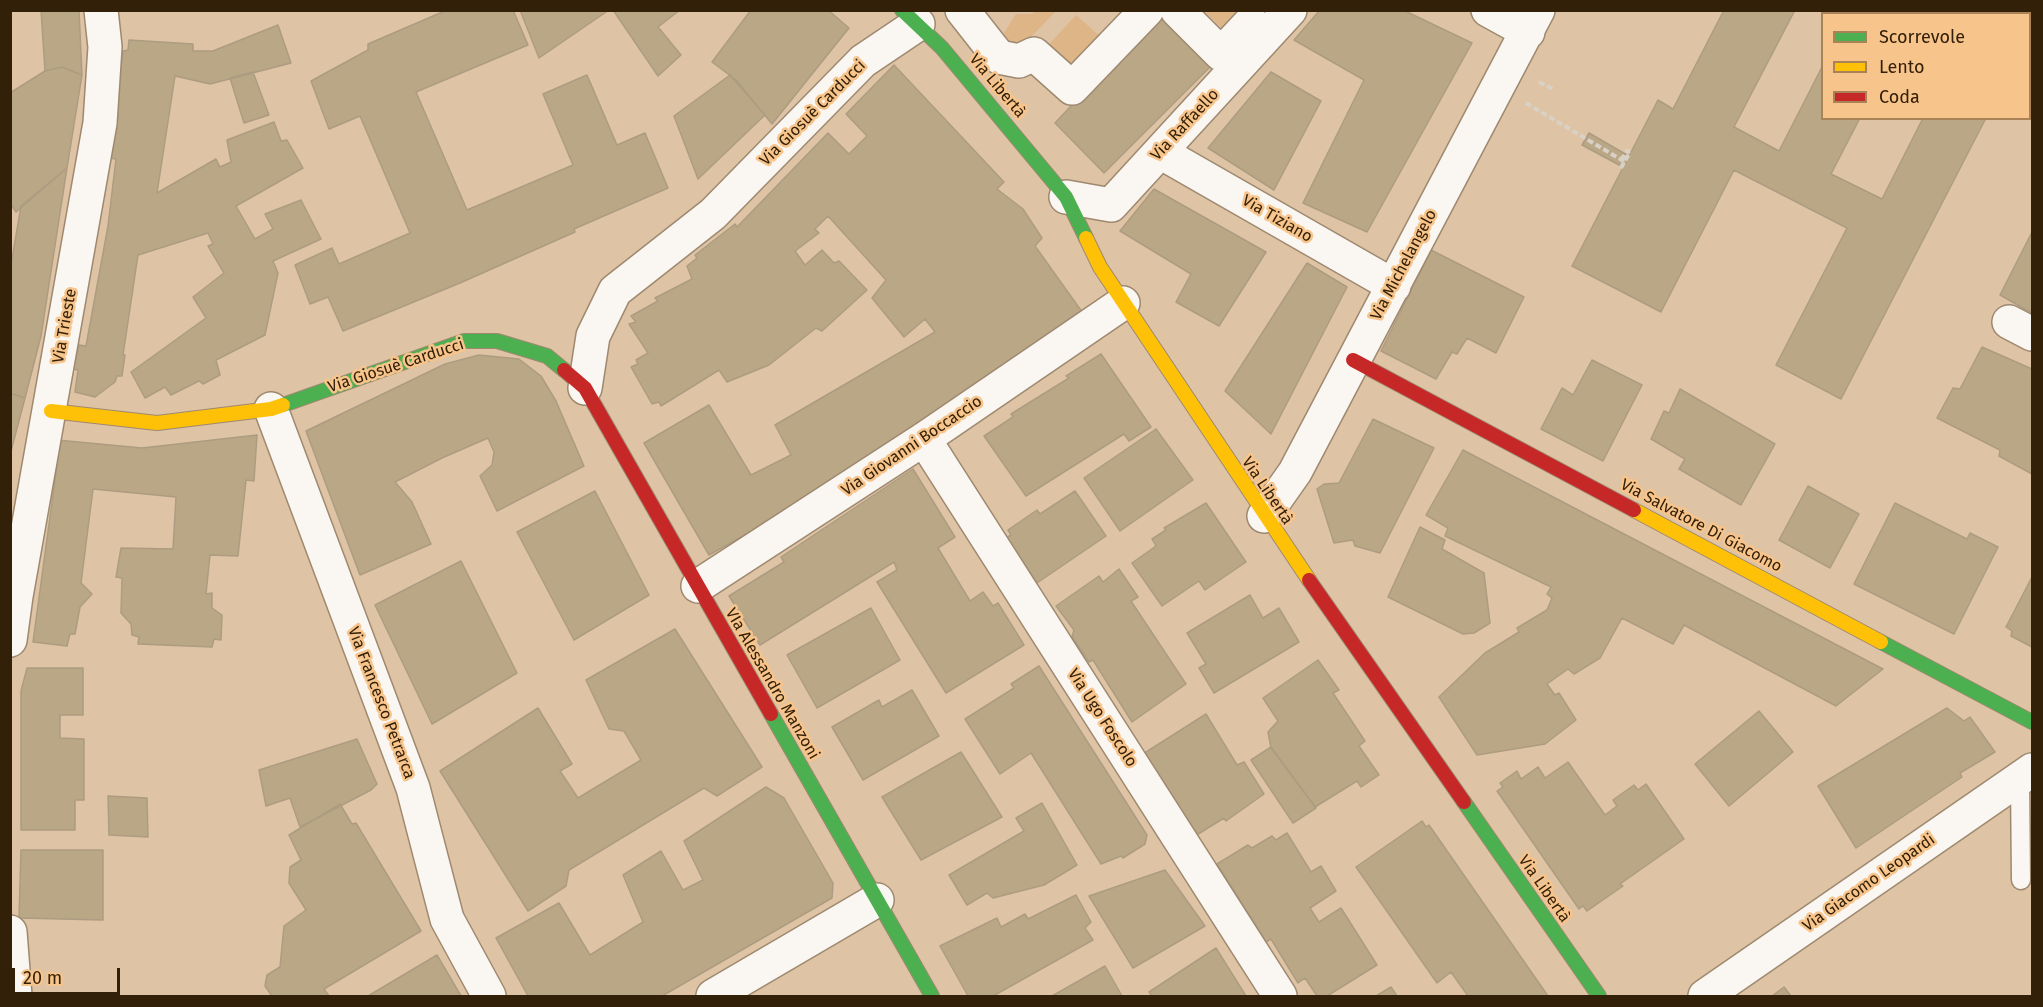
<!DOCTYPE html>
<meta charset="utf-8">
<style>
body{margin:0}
#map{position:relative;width:2043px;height:1007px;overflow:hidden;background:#dec3a4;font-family:"Fira Sans",sans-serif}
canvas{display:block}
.frame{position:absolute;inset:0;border:12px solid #332008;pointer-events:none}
.legend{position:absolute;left:1821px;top:12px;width:210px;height:108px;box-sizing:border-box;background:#f7c48b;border:2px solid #a98257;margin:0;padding:8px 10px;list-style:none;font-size:18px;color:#332008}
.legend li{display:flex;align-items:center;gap:12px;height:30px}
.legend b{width:30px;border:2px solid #a98257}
.scale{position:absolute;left:12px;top:968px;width:108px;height:27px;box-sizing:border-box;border:3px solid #332008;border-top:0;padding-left:8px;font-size:18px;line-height:21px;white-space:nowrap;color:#332008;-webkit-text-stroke:4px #f7c48b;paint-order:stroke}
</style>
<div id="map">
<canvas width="2043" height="1007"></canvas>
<div class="frame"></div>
<ul class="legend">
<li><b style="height:8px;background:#4caf50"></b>Scorrevole</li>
<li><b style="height:8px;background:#ffc107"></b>Lento</li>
<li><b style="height:8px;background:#c62828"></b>Coda</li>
</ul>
<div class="scale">20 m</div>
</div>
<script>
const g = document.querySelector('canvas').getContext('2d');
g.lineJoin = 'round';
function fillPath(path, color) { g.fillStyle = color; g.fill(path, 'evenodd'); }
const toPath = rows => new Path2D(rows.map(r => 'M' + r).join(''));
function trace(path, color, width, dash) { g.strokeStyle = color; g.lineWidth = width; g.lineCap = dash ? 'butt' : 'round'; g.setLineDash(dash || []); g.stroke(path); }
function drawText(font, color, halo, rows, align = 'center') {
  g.font = font + ' "Fira Sans",sans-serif'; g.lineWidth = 5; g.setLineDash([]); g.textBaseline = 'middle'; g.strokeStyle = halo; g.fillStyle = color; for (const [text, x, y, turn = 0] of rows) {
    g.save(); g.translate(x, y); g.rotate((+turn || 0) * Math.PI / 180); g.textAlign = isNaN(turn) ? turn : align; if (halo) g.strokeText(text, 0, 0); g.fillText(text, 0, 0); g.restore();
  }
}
fillPath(toPath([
 [1251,10,1229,35,1204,11],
 [1036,11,1056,11,1021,47,1014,49,1004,33,1016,14,1032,14],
 [1076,15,1104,40,1071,76,1044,50]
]), '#ddb586');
const building = toPath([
 [41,10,79,10,82,75,62,67,45,71,41,10],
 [447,10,513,10,528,45,416,92,467,210,573,165,543,94,587,75,617,145,645,133,668,188,574,229,575,232,460,283,343,331,328,297,310,304,295,265,332,248,339,264,410,233,360,116,329,129,311,81,368,50,368,44,447,10],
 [520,10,609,10,539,58,520,10],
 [680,10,658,27,681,55,658,76,613,10,680,10],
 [751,10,828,10,849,28,772,124,736,80,712,62,751,10],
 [1161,10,1216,61,1104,173,1055,123,1161,10],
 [1320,10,1403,10,1472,43,1367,232,1303,203,1364,80,1294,40,1320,10],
 [1724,10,1795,10,1734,127,1779,151,1822,67,1822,118,1860,118,1831,174,1882,199,1923,118,1986,118,1841,399,1776,365,1847,228,1734,170,1661,312,1572,266,1658,100,1673,109,1724,10],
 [1852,10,1895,10,1901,14,1850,14,1852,10],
 [278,25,291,63,210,84,175,76,157,193,216,159,220,167,231,162,227,140,274,122,281,141,287,140,303,168,236,206,255,239,273,229,265,214,301,200,321,239,273,261,278,273,265,335,216,360,220,375,203,384,199,381,171,395,165,387,145,398,131,372,206,318,193,297,224,273,208,246,213,244,208,233,138,255,123,355,125,355,122,376,117,376,115,382,95,397,75,392,78,370,73,369,79,345,86,346,108,226,116,159,109,158,123,51,128,50,129,40,193,44,193,51,213,51,278,25],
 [894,65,1004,182,997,189,1023,209,1042,238,1035,246,1085,316,760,532,757,528,709,555,644,443,709,405,751,475,791,455,775,425,935,332,925,319,904,337,872,298,886,280,828,216,815,229,819,233,795,251,805,265,822,250,834,263,839,261,867,290,822,331,816,328,769,365,727,382,719,370,661,406,659,402,652,404,631,367,638,364,636,360,648,353,629,324,636,322,631,316,658,301,655,298,692,279,687,266,697,258,695,255,735,224,737,227,828,133,849,154,867,136,846,114,894,65],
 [62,67,82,75,67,168,16,212,10,203,10,93,45,71,62,67],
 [253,72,269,115,244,123,230,78,253,72],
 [1271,72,1321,101,1274,190,1208,148,1271,72],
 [730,75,765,115,698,179,674,116,730,75],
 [1589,133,1627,155,1621,166,1582,145,1589,133],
 [67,168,41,336,25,398,10,393,10,271,21,206,67,168],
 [1154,189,1266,252,1219,326,1176,302,1191,274,1120,231,1154,189],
 [2032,232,2032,313,2000,295,2032,232],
 [1431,250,1524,297,1496,353,1467,338,1457,354,1452,352,1436,379,1381,351,1431,250],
 [1307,263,1347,287,1271,434,1225,391,1307,263],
 [1982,347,2032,369,2032,474,1999,456,2000,450,1937,418,1953,388,1960,389,1982,347],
 [1101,354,1151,427,1129,441,1124,434,1026,496,984,436,1013,417,1011,414,1069,378,1066,376,1101,354],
 [479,355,519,359,541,376,556,401,584,466,497,511,480,476,492,465,494,452,488,438,442,458,395,482,412,502,431,544,360,575,306,431,445,364,479,355],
 [1592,360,1642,385,1603,461,1541,429,1562,388,1573,395,1592,360],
 [1680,389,1775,444,1741,505,1679,469,1685,459,1651,439,1664,411,1669,413,1680,389],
 [10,393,25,398,10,455,10,393],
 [1373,419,1434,448,1380,553,1355,546,1353,540,1334,543,1317,489,1324,484,1339,483,1373,419],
 [1156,429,1193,480,1120,531,1084,478,1156,429],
 [257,435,254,481,246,480,238,556,210,555,206,594,212,593,212,608,222,615,221,640,214,639,212,647,138,644,139,637,132,635,131,624,121,613,122,578,116,577,121,548,173,549,176,497,93,489,81,583,92,594,80,607,75,634,70,634,67,646,33,642,57,465,52,466,57,440,142,448,257,435],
 [1463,450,1883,669,1836,706,1684,625,1673,644,1622,618,1600,658,1574,674,1568,669,1547,684,1555,695,1559,693,1576,720,1545,744,1477,755,1439,697,1485,653,1519,632,1517,628,1547,610,1552,598,1547,594,1551,587,1445,536,1448,528,1426,515,1463,450],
 [913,469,955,537,938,548,970,601,983,592,993,606,998,603,1024,645,946,693,877,582,897,570,894,562,760,645,729,596,784,562,781,557,913,469],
 [1808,486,1859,514,1830,568,1779,540,1808,486],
 [595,491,649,595,574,640,517,532,595,491],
 [1075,491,1106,536,1037,583,1006,538,1011,535,1008,530,1037,510,1040,514,1075,491],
 [1206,503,1246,562,1205,590,1199,581,1162,606,1132,563,1156,546,1152,539,1166,530,1164,528,1206,503],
 [1895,503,1967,539,1970,533,1998,547,1954,634,1854,584,1895,503],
 [1420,527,1445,540,1442,549,1484,573,1490,623,1474,633,1463,634,1388,597,1420,527],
 [461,561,517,673,432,724,375,605,461,561],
 [1119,569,1138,597,1131,601,1186,684,1132,722,1093,660,1089,662,1072,637,1074,630,1056,606,1099,576,1103,582,1119,569],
 [2032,577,2032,647,2011,636,2012,631,2006,627,2032,577],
 [1250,595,1263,618,1279,608,1299,642,1214,693,1199,668,1206,664,1187,633,1250,595],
 [871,608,900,660,817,708,787,655,871,608],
 [675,629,762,767,717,796,704,788,569,870,566,886,528,911,440,771,538,708,572,764,560,771,578,798,641,760,624,731,609,729,586,680,675,629],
 [1318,660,1339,690,1333,693,1365,741,1359,746,1379,775,1361,787,1357,781,1315,807,1271,748,1268,732,1278,721,1263,698,1318,660],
 [1039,666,1147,835,1145,844,1123,858,1121,856,1101,864,1031,753,1000,774,965,719,1014,688,1011,684,1039,666],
 [27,668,83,668,83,715,60,715,60,738,84,739,84,800,75,800,75,830,21,830,21,691,27,668],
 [912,690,939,736,863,780,832,727,879,700,882,707,912,690],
 [1947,708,1964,721,1970,717,1995,752,1960,773,1962,777,1856,848,1818,786,1947,708],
 [1759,711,1793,752,1729,806,1695,764,1759,711],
 [1206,714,1237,765,1244,762,1264,794,1226,821,1224,818,1195,836,1143,754,1206,714],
 [357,739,377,784,371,790,300,827,290,798,266,806,259,770,357,739],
 [1271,747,1316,808,1293,823,1251,760,1271,747],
 [961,752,1002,817,921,860,882,797,961,752],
 [1568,762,1605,815,1617,806,1613,800,1634,785,1638,790,1646,784,1684,839,1620,884,1623,886,1587,911,1583,906,1579,909,1497,791,1503,787,1500,783,1517,771,1521,779,1538,767,1545,778,1568,762],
 [766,787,784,798,833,883,832,898,662,996,528,996,496,938,559,903,590,955,643,922,623,875,661,851,683,890,703,880,684,841,766,787],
 [108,796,147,798,148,837,109,835,108,796],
 [1042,803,1077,865,1044,885,993,898,987,893,967,905,949,875,1024,831,1016,818,1042,803],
 [340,804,352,824,356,823,421,931,324,989,329,996,272,996,265,986,267,975,280,967,284,926,306,910,289,883,290,867,301,860,289,835,340,804],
 [1422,821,1426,827,1429,825,1548,996,1468,996,1451,972,1437,983,1356,867,1422,821],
 [1287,833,1311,872,1321,866,1336,891,1310,908,1319,922,1341,908,1377,965,1327,996,1317,996,1305,978,1298,983,1271,939,1266,942,1217,864,1248,845,1252,848,1272,836,1276,840,1287,833],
 [21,850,103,850,103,920,19,918,21,850],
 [1165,870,1205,926,1133,968,1089,896,1165,870],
 [1076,895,1091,922,1085,928,1093,940,993,996,968,996,940,946,997,918,1001,927,1025,914,1028,919,1076,895],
 [1216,948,1246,996,1152,996,1149,992,1216,948],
 [437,955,461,996,368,996,437,955],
 [1105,966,1122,996,1052,996,1105,966],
 [1391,987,1397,996,1376,996,1391,987],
 [1784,987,1791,996,1772,996,1784,987]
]);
fillPath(building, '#baa785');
trace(building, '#ad9c81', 1.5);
const lane = toPath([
 [2020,779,2021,880]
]);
const street = toPath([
 [962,10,999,57,1019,61,1034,54,1072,88,1147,10],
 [1177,10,1221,54,1251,22],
 [1488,10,1528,32],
 [1160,152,1394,286],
 [1066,197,1111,205,1290,10],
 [2009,322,2032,334],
 [585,388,593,336,615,291,713,214,863,61,918,24],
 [271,409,413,788,447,919,489,996],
 [924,439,1280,996],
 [1264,516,1295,472,1538,10],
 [698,586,924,439,1123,303],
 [10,640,16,596,100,123,105,47,101,10],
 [10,932,15,996],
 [713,996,877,900],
 [1705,996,2032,770]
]);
const fast = toPath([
 [902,10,942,48,1066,197,1086,238],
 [283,405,464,341,497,341,547,356,564,370],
 [1881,642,2032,722],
 [771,714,932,996],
 [1464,802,1599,996]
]);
const slow = toPath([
 [1086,238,1100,267,1309,580],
 [51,411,157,423,271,409,283,405],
 [1634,510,1881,642]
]);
const jam = toPath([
 [1353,360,1634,510],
 [564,370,585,388,771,714],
 [1309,580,1464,802]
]);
trace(lane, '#9e8970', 21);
trace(street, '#9e8970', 36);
trace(fast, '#9e8970', 16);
trace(slow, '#9e8970', 16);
trace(jam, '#9e8970', 16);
trace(toPath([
 [1928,10,1934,14],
 [1539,82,1553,89],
 [1526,103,1625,162],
 [1621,160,1627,151,1630,152],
 [1621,168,1630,152]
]), '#dad1c6', 4, [6, 3]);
trace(lane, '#faf6f1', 18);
trace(street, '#faf6f1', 33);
trace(fast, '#4caf50', 14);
trace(slow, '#ffc107', 14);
trace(jam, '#c62828', 14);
drawText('16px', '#332008', '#f7c48b', [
 ["Via Libertà",997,86,50],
 ["Via Giosuè Carducci",813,113,-45],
 ["Via Raffaello",1185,125,-47],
 ["Via Tiziano",1277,219,30],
 ["Via Michelangelo",1404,265,-62],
 ["Via Trieste",65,326,-80],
 ["Via Giosuè Carducci",396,366,-18],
 ["Via Giovanni Boccaccio",912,446,-34],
 ["Via Libertà",1267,491,56],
 ["Via Salvatore Di Giacomo",1701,526,28],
 ["VIa Alessandro Manzoni",772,684,60],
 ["Via Francesco Petrarca",381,703,69],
 ["Via Ugo Foscolo",1102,718,57],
 ["Via Giacomo Leopardi",1869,883,-35],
 ["Via Libertà",1544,889,55]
]);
</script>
